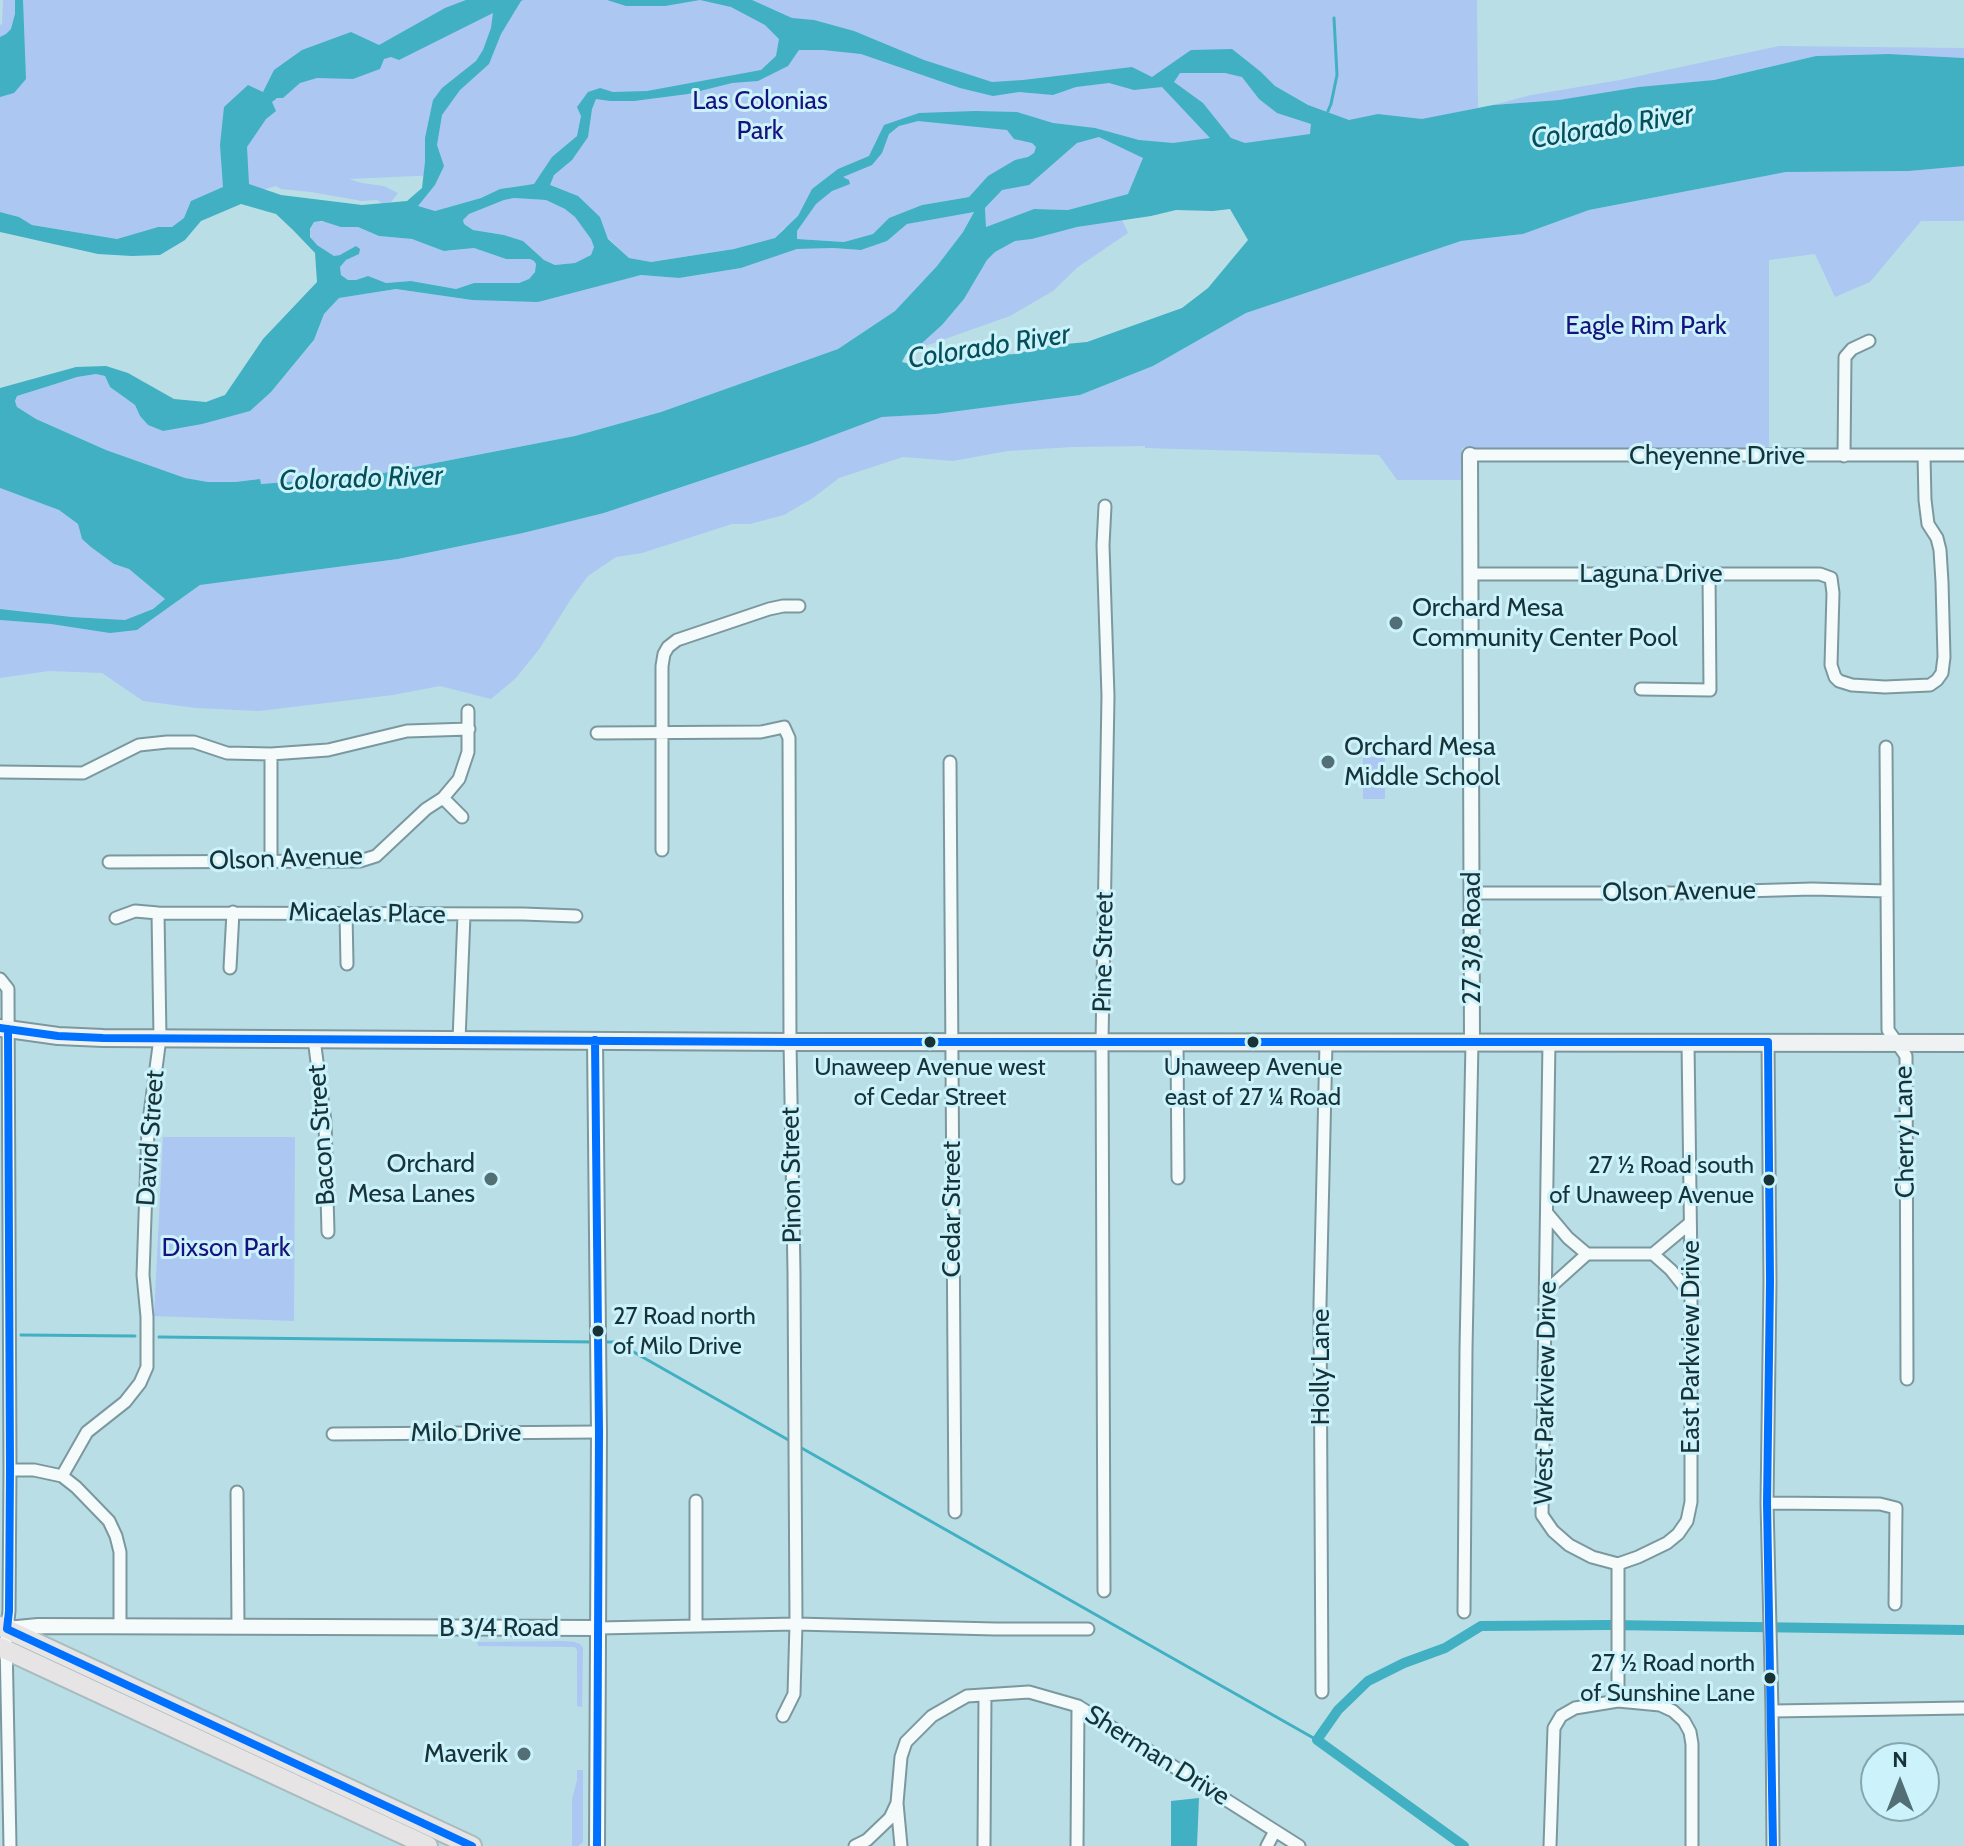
<!DOCTYPE html>
<meta charset="utf-8">
<style>
body{margin:0}
#map{position:relative;width:1964px;height:1846px;overflow:hidden;background:#badee6;font-family:Cabin,sans-serif}
canvas{display:block}
.north{position:absolute;left:1860px;top:1742px;width:80px;height:80px;box-sizing:border-box;background:#ccf3fb;border:2px solid #84a6ad;border-radius:50%;rotate:0deg;font-size:22px;font-weight:700;line-height:32px;text-align:center;color:#183338}
.north::after{content:'';display:block;margin:auto;width:28px;height:36px;background:#516f75;clip-path:polygon(50% 0,100% 100%,50% 72%,0 100%)}
</style>
<div id="map">
<canvas width="1964" height="1846"></canvas>
<div class="north">N</div>
</div>
<script>
const g = document.querySelector('canvas').getContext('2d');
g.lineJoin = 'round';
function fillPath(path, color) { g.fillStyle = color; g.fill(path, 'evenodd'); }
const toPath = rows => new Path2D(rows.map(r => 'M' + r).join(''));
function trace(path, color, width, dash) { g.strokeStyle = color; g.lineWidth = width; g.lineCap = dash ? 'butt' : 'round'; g.setLineDash(dash || []); g.stroke(path); }
function drawText(font, color, halo, rows, align = 'center') {
  g.font = font + ' Cabin,sans-serif'; g.lineWidth = 6; g.setLineDash([]); g.textBaseline = 'middle'; g.strokeStyle = halo; g.fillStyle = color; for (const [text, x, y, turn = 0] of rows) {
    g.save(); g.translate(x, y); g.rotate((+turn || 0) * Math.PI / 180); g.textAlign = isNaN(turn) ? turn : align; if (halo) g.strokeText(text, 0, 0); g.fillText(text, 0, 0); g.restore();
  }
}
fillPath(toPath([
 [3,0,1477,0,1478,108,1183,171,1128,194,1068,210,1034,209,986,227,985,208,996,196,985,194,922,205,889,218,873,234,844,242,797,239,797,231,800,227,784,228,775,238,734,249,650,262,629,258,608,238,600,217,526,185,500,189,481,198,435,211,417,207,435,185,439,175,349,179,362,183,384,186,398,193,391,202,382,203,377,200,362,201,311,192,281,189,276,186,211,205,185,218,172,227,158,227,117,239,32,225,19,217,0,212,0,25,2,24],
 [1779,46,1964,48,1964,58,1889,54,1816,56,1714,80,1559,100,1493,105,1531,95,1620,80],
 [1959,166,1964,166,1964,221,1921,221,1870,282,1835,297,1815,254,1769,260,1769,447,1759,447,1759,448,1462,448,1461,480,1397,480,1379,455,1145,448,1145,446,1073,447,1008,451,953,461,903,457,839,478,813,498,784,515,750,524,732,524,642,553,616,557,588,576,571,599,540,648,516,678,491,699,440,686,393,695,259,711,196,708,143,701,102,673,49,671,0,678,0,620,137,630,200,585,398,559,523,533,604,513,810,444,882,417,936,414,1080,395,1153,366,1246,313,1461,241,1523,234,1589,210,1786,172,1909,171],
 [514,198,546,200,565,209,575,217,591,239,594,247,591,255,575,263,555,265,544,260,523,241,504,235,473,230,464,224,463,220,469,214,504,200],
 [974,211,963,232,937,266,895,311,838,349,661,412,575,436,373,475,260,484,260,479,235,482,208,482,185,478,106,450,36,419,17,407,15,401,17,396,49,386,77,377,96,374,105,376,110,387,135,405,140,416,148,425,163,431,249,411,271,392,314,341,324,314,339,298,396,289,472,300,571,292,641,275,679,278,741,268,797,249,833,248,861,250,887,241,907,224],
 [1122,220,1128,233,1078,267,1053,291,1010,316,914,350,942,325,964,299,987,260,995,252,1015,241,1032,239,1077,227],
 [314,222,327,222,346,227,358,227,379,236,412,239,448,251,474,248,506,259,530,259,534,261,536,264,535,272,529,279,519,283,474,283,456,289,411,281,387,283,364,277,356,280,348,280,341,275,340,267,346,260,358,254,334,256,317,245,313,242,309,233],
 [0,488,59,510,78,524,82,539,114,564,129,569,165,599,153,609,125,620,72,617,0,609],
 [1363,757,1385,757,1385,799,1363,799],
 [163,1137,295,1137,294,1321,154,1316],
 [563,1641,575,1642,580,1644,583,1648,582,1707,577,1706,577,1650,575,1647,478,1646,477,1642],
 [577,1770,583,1770,583,1842,578,1846,572,1846,572,1799,577,1780]
]), '#acc7f2');
fillPath(toPath([
 [15,0,23,0,26,79,14,93,0,97,0,37,6,34,11,29,15,14],
 [466,0,523,0,521,1,501,34,489,64,460,90,442,115,437,145,444,166,435,185,418,206,435,211,481,198,500,189,534,184,552,157,577,136,581,116,577,107,588,92,600,88,613,92,647,91,761,70,776,56,779,39,765,25,731,7,700,0,665,6,626,6,607,0,752,0,792,18,814,20,854,31,924,60,992,82,1023,80,1132,67,1152,77,1191,50,1232,49,1261,72,1275,86,1308,105,1349,120,1378,114,1422,119,1493,105,1559,100,1639,87,1714,80,1816,56,1889,54,1964,58,1964,166,1909,171,1786,172,1589,210,1523,234,1461,241,1246,313,1153,366,1080,395,936,414,882,417,810,444,604,513,523,533,398,559,200,585,137,630,110,633,51,624,0,620,0,609,72,617,125,620,153,609,165,599,129,569,114,564,91,547,82,539,78,524,59,510,0,488,0,388,76,367,106,366,128,373,174,399,206,402,225,395,263,339,317,282,315,253,293,230,276,214,241,204,201,221,185,240,160,255,132,256,98,254,0,232,0,212,19,217,32,225,117,239,158,227,172,227,184,218,191,201,223,187,220,145,224,107,248,85,263,92,274,70,302,50,351,32,379,45,445,8],
 [493,13,491,28,483,50,476,61,442,88,433,100,425,138,425,162,422,188,407,201,362,205,281,195,249,184,247,147,266,119,276,111,272,102,277,98,283,98,300,83,317,78,353,79,380,69,384,59,391,57,399,60],
 [799,50,823,50,861,54,960,88,993,96,1019,92,1053,95,1076,87,1109,83,1134,90,1162,87,1210,138,1173,143,1139,140,1095,128,1053,123,1017,112,975,111,919,113,884,125,869,156,838,169,812,189,798,216,775,238,734,249,651,262,629,258,608,239,600,217,578,196,550,185,554,175,572,160,588,137,592,109,596,99,610,101,634,101,688,94,732,83,758,81,788,66],
 [1180,73,1225,73,1242,77,1259,99,1277,113,1311,124,1310,134,1245,143,1231,138,1203,103,1174,82],
 [918,121,1007,130,1014,139,1032,143,1036,147,1034,153,1028,157,1015,160,988,176,969,197,922,205,889,218,873,234,844,242,797,239,797,231,816,204,832,191,850,184,849,180,843,177,872,165,882,153,889,134,899,126],
 [1099,137,1143,158,1128,194,1068,210,1034,209,986,227,985,208,1002,190,1029,185,1077,143],
 [514,198,546,200,565,209,575,217,591,239,594,247,591,255,575,263,555,265,544,260,523,241,504,235,473,230,464,224,463,220,469,214,504,200],
 [1230,209,1248,240,1208,288,1182,308,1087,342,1045,346,1016,354,979,356,962,359,937,358,910,364,902,362,906,354,921,344,942,325,964,299,987,260,995,252,1015,241,1032,239,1077,227,1151,216,1176,210,1213,211],
 [974,212,963,232,937,266,895,311,838,349,661,412,575,436,373,475,261,484,260,479,235,482,208,482,185,478,106,450,36,419,17,407,15,401,17,396,49,386,77,377,96,374,105,376,110,387,135,405,140,416,148,425,163,431,202,424,250,411,271,392,314,340,324,314,339,298,396,289,472,300,538,302,641,275,679,278,741,268,797,249,833,248,861,250,887,241,907,224],
 [322,221,341,227,358,227,379,236,412,239,444,251,474,248,506,259,530,259,534,261,536,264,535,272,529,279,519,283,474,283,456,289,411,281,386,283,368,276,356,280,348,280,341,275,340,267,346,260,359,254,360,249,356,246,340,255,334,256,317,245,310,237,310,229,314,222],
 [1199,1798,1197,1846,1171,1846,1171,1801]
]), '#40b0c2');
trace(toPath([
 [1328,111,1331,104,1337,75,1334,18],
 [21,1335,135,1336],
 [159,1337,594,1342],
 [602,1342,616,1342,792,1442],
 [798,1446,1317,1740]
]), '#40b0c2', 3);
trace(toPath([
 [1464,1846,1317,1740,1338,1710,1368,1681,1404,1663,1445,1648,1481,1626,1609,1625,1964,1630]
]), '#40b0c2', 10);
const minor = toPath([
 [1470,455,1964,455],
 [1844,456,1845,357,1852,349,1869,341],
 [1471,574,1820,574,1831,578,1833,593,1831,665,1835,677,1839,681,1852,685,1885,687,1930,685,1937,680,1942,673,1944,657,1942,582,1940,550,1937,538,1928,524,1925,500,1924,456],
 [1641,689,1710,690,1709,574],
 [597,733,761,732,784,727,789,738,790,1042,794,1272,796,1624,794,1694,783,1716],
 [1886,747,1888,1030,1906,1056,1907,1379],
 [950,762,955,1512],
 [0,772,83,773,139,745,167,742,194,742,227,753,271,754,328,750,407,731,469,729],
 [443,798,462,817],
 [662,850,662,666,664,654,668,647,677,640,769,609,783,606,799,606],
 [109,862,360,861,376,856,426,809,443,798,459,779,468,752,468,711],
 [271,862,271,754],
 [1471,893,1676,893,1812,889,1887,891],
 [346,913,347,964],
 [116,918,135,911,158,913,523,914,576,916],
 [230,968,233,912],
 [0,979,8,989,10,1470,9,1611,6,1640,10,1846],
 [314,1039,325,1122,328,1232],
 [459,1040,464,915],
 [1549,1041,1542,1515,1553,1531,1569,1545,1592,1557,1618,1564],
 [1177,1042,1178,1178],
 [1768,1042,1770,1282,1767,1503,1772,1711,1773,1846],
 [1547,1213,1568,1238,1587,1254,1653,1254,1690,1223],
 [1653,1254,1671,1270,1691,1295],
 [1547,1290,1587,1254],
 [333,1434,599,1432],
 [10,1470,34,1470,62,1476,76,1487,109,1521,116,1536,120,1552,120,1627],
 [62,1476,87,1432,125,1402,140,1383,147,1367,147,1317,143,1275,148,1129,160,1038,158,913],
 [237,1492,238,1626],
 [696,1501,696,1625],
 [1767,1503,1880,1504,1896,1508,1895,1604],
 [1618,1564,1638,1557,1667,1543,1678,1534,1687,1521,1691,1502,1691,1268,1688,1042],
 [1618,1564,1618,1701],
 [1104,1591,1102,1041,1108,696,1103,545,1105,506],
 [1464,1612,1466,1349,1472,1042],
 [598,1628,796,1624,995,1629,1088,1629],
 [1322,1692,1320,1304,1326,1043],
 [1772,1711,1964,1708],
 [897,1803,901,1846],
 [855,1846,867,1840,890,1818,897,1803,901,1757,906,1742,932,1716,967,1696,1029,1692,1078,1706,1299,1846],
 [984,1846,985,1695],
 [1077,1846,1078,1706],
 [1267,1846,1275,1831],
 [1550,1846,1554,1728,1561,1716,1575,1708,1618,1701,1660,1705,1673,1711,1684,1721,1690,1732,1692,1744,1692,1846]
]);
const tertiary = toPath([
 [1470,455,1472,1042],
 [595,1040,599,1432,597,1846],
 [7,1629,38,1626,598,1628]
]);
const secondary = toPath([
 [0,1028,58,1036,103,1038,790,1042,1964,1043]
]);
const trunk = toPath([
 [0,1626,472,1846],
 [0,1647,428,1846]
]);
trace(minor, '#7b989e', 15);
trace(tertiary, '#7b989e', 18);
trace(secondary, '#7b989e', 20);
trace(trunk, '#a8bbbf', 22);
trace(minor, '#f5fafb', 11);
trace(tertiary, '#f5fafb', 14);
trace(secondary, '#eff2f3', 16);
trace(trunk, '#e6e4e4', 18);
trace(toPath([
 [0,1028,58,1036,103,1038,790,1042,1768,1042,1770,1282,1767,1503,1773,1846],
 [8,1029,10,1470,9,1611,7,1629,472,1846],
 [595,1040,599,1432,597,1846]
]), '#0070ff', 8);
for (const [x, y, r, color] of [
 [1396,623,8,"#516f75"],
 [1328,762,8,"#516f75"],
 [930,1042,7,"#183338"],
 [1253,1042,7,"#183338"],
 [491,1179,8,"#516f75"],
 [1769,1180,7,"#183338"],
 [598,1331,7,"#183338"],
 [1770,1678,7,"#183338"],
 [524,1754,8,"#516f75"]
]) { const dot = new Path2D(); dot.arc(x, y, r, 0, 2 * Math.PI); g.fillStyle = color; g.fill(dot); trace(dot, '#ccf3fb', 3); }
drawText('24px', '#183338', '#ccf3fb', [
 ["Unaweep Avenue west",930,1068],
 ["of Cedar Street",930,1098],
 ["Unaweep Avenue",1253,1068],
 ["east of 27 ¼ Road",1253,1098],
 ["27 ½ Road south",1754,1166,"right"],
 ["of Unaweep Avenue",1754,1196,"right"],
 ["27 Road north",613,1317,"left"],
 ["of Milo Drive",613,1347,"left"],
 ["27 ½ Road north",1755,1664,"right"],
 ["of Sunshine Lane",1755,1694,"right"]
]);
drawText('26px', '#17127d', '#ccf3fb', [
 ["Las Colonias",760,101],
 ["Park",760,131],
 ["Eagle Rim Park",1646,326],
 ["Dixson Park",226,1248]
]);
drawText('26px', '#183338', '#ccf3fb', [
 ["Cheyenne Drive",1717,456],
 ["Laguna Drive",1651,574],
 ["Olson Avenue",286,859,-2],
 ["Olson Avenue",1679,892,-1],
 ["Micaelas Place",367,914,1],
 ["27 3/8 Road",1472,938,-90],
 ["Pine Street",1104,952,-89],
 ["Cherry Lane",1905,1132,-91],
 ["Bacon Street",322,1135,-94],
 ["David Street",151,1138,-86],
 ["Pinon Street",792,1175,-91],
 ["Cedar Street",952,1209,-90],
 ["East Parkview Drive",1691,1347,-90],
 ["Holly Lane",1321,1367,-90],
 ["West Parkview Drive",1546,1393,-89],
 ["Milo Drive",466,1433],
 ["B 3/4 Road",499,1628],
 ["Sherman Drive",1157,1756,32]
]);
drawText('26px', '#183338', '#ccf3fb', [
 ["Orchard Mesa",1412,608],
 ["Community Center Pool",1412,638],
 ["Orchard Mesa",1344,747],
 ["Middle School",1344,777],
 ["Orchard",475,1164,"right"],
 ["Mesa Lanes",475,1194,"right"],
 ["Maverik",508,1754,"right"]
], 'left');
drawText('italic 28px', '#044f5a', '#ccf3fb', [
 ["Colorado River",1612,127,-9],
 ["Colorado River",989,347,-9],
 ["Colorado River",361,479,-2]
]);
</script>
